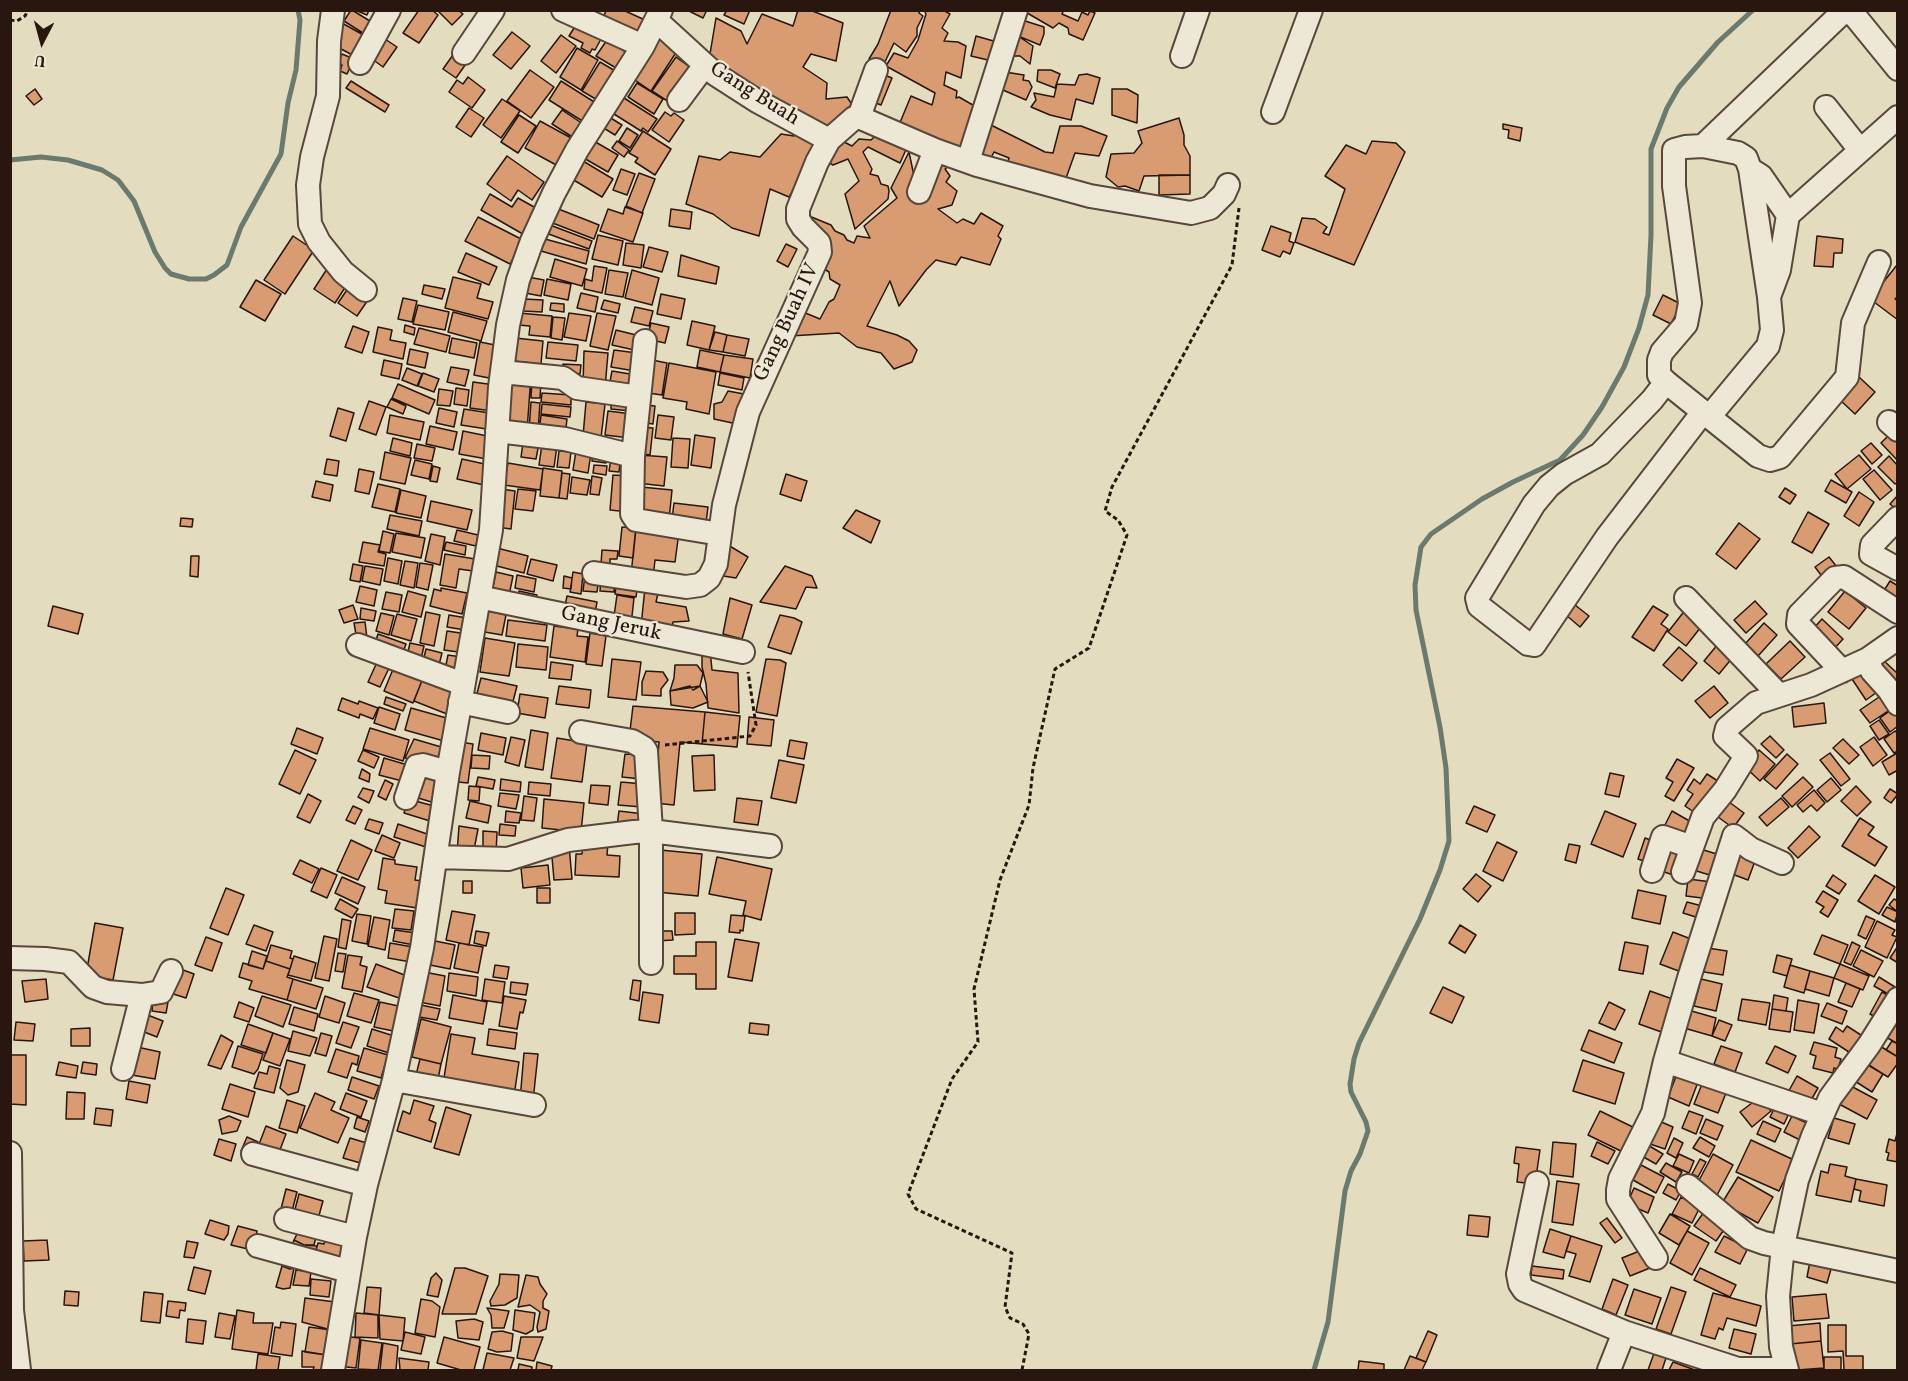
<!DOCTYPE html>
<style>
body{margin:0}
#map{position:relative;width:1908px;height:1381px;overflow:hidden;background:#e4dcbe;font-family:Vollkorn,serif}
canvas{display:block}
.frame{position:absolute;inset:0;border:12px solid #29160f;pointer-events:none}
.north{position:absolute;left:12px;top:12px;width:60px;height:60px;-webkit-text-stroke:4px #ede8d5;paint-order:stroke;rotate:186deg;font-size:16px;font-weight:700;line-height:24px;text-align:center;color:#29160f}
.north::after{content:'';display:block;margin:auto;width:21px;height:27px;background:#29160f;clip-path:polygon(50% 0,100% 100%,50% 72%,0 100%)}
</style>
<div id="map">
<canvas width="1908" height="1381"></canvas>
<div class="frame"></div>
<div class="north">U</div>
</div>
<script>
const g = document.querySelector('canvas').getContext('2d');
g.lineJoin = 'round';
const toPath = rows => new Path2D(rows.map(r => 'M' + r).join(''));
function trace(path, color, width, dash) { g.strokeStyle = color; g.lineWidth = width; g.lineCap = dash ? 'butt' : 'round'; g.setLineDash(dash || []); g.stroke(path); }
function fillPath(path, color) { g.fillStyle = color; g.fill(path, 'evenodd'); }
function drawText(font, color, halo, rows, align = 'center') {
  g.font = font + ' Vollkorn,serif'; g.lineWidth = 4.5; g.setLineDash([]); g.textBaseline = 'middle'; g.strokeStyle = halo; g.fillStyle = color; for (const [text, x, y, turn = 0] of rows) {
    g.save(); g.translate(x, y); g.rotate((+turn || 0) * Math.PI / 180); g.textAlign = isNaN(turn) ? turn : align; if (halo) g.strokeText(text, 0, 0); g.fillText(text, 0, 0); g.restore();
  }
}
trace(toPath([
 [10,160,41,157,68,160,102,170,118,180,134,201,155,252,165,268,171,274,189,279,206,279,214,275,227,265,241,227,281,154,288,103,296,70,300,20,298,10],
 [1314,1370,1328,1322,1345,1191,1351,1171,1360,1154,1368,1131,1366,1122,1351,1092,1350,1084,1354,1059,1359,1043,1420,919,1440,870,1449,841,1446,768,1440,727,1416,610,1415,585,1421,547,1431,534,1482,499,1513,482,1560,460,1583,435,1602,407,1624,367,1639,328,1648,295,1651,235,1651,149,1667,108,1679,87,1718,42,1753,10]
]), '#6a7a6e', 5);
const building = toPath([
 [351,10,352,10,378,26,366,35,344,21,351,10],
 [355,10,369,10,367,15,355,10],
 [419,10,432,10,438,15,419,43,403,33,419,10],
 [437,10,458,10,463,14,452,25,437,10],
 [606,10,623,10,645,20,639,37,602,22,606,10],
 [687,10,707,10,703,18,687,10],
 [727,10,750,10,744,24,724,15,727,10],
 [798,10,810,10,843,23,836,61,811,54,803,67,827,83,826,99,847,97,855,109,828,131,709,60,716,18,741,31,747,44,762,14,793,26,798,10],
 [891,10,920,10,919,13,923,16,917,28,917,36,906,52,894,43,883,66,869,59,878,44,891,10],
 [924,10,943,10,950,14,942,28,948,33,944,41,958,42,966,46,961,78,946,72,944,85,957,91,956,98,959,97,978,108,964,150,899,125,911,96,932,105,935,93,886,66,894,53,908,58,918,40,926,14,924,10],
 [1022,10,1064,10,1062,14,1078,21,1082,12,1088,15,1090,11,1095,13,1083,40,1069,34,1068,28,1059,23,1053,28,1022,10],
 [1022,20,1044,27,1044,34,1040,45,1018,36,1022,20],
 [342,23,367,37,356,57,330,43,342,23],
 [576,25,601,39,595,50,592,49,590,53,581,48,583,43,569,36,576,25],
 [512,32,530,46,511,69,493,55,512,32],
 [561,35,576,46,556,73,541,61,561,35],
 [653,35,677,51,651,91,632,78,653,35],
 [976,36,997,42,992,61,971,56,976,36],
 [1018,36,1033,46,1030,64,1020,56,1010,56,1018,36],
 [382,37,397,47,383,67,368,56,382,37],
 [607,40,626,52,616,68,596,56,607,40],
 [577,48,598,60,581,90,560,77,577,48],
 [455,52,468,61,456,78,443,69,455,52],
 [342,54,354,59,347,74,340,71,342,65,338,63,342,54],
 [676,57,695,71,672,104,652,91,676,57],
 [600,62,617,72,599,101,582,91,600,62],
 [530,70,554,87,531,118,507,101,530,70],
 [1038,70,1051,70,1060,74,1055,88,1037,81,1038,70],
 [877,72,892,78,881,105,866,99,877,72],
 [1005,72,1024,75,1023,80,1029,81,1032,87,1026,100,996,87,1005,72],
 [1087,74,1100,78,1093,104,1076,99,1071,120,1050,115,1031,107,1036,100,1034,93,1054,97,1057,84,1075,85,1079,75,1087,74],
 [468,77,485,90,472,108,449,92,457,80,463,84,468,77],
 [351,81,389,105,385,112,346,88,351,81],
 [561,81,599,105,587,124,549,100,561,81],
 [637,83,663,99,654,114,628,97,637,83],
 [35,89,42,99,34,105,26,96,35,89],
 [1112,89,1127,89,1138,95,1137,123,1112,115,1112,89],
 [624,98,657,119,648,132,643,128,641,131,614,114,624,98],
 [502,99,520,111,501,138,483,125,502,99],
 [469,108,484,118,471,137,456,127,469,108],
 [562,110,583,124,574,138,552,124,562,110],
 [665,112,671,116,674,113,684,120,669,142,652,130,665,112],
 [519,115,536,126,518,153,501,142,519,115],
 [609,117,622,125,615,135,602,127,609,117],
 [1179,118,1184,135,1184,145,1190,156,1190,175,1144,176,1139,191,1125,186,1118,187,1106,177,1111,154,1134,153,1142,143,1138,131,1179,118],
 [540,121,573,139,558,166,525,148,540,121],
 [987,123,1045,152,1053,153,1060,126,1081,126,1107,136,1099,156,1075,153,1065,181,1007,165,1009,158,994,152,988,164,980,159,987,123],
 [1503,124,1522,128,1520,141,1508,138,1509,130,1503,129,1503,124],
 [627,128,638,135,630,148,619,141,627,128],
 [643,131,671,149,655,175,635,162,638,158,629,153,643,131],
 [880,131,909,143,900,163,868,147,863,152,872,169,870,174,878,176,881,184,888,186,889,191,888,199,855,229,845,194,859,181,848,159,833,165,823,159,842,141,852,146,859,139,871,140,880,131],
 [800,132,820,143,789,197,770,189,759,236,732,228,713,214,686,204,699,156,720,160,730,152,760,157,781,134,794,136,800,132],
 [592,140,618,155,608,172,582,157,592,140],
 [617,141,629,150,624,157,612,148,617,141],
 [1372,141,1396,143,1405,152,1354,265,1295,242,1302,218,1315,219,1327,227,1323,233,1329,235,1345,189,1325,176,1346,145,1366,154,1372,141],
 [909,152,918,195,945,161,951,165,945,169,950,176,946,182,957,191,952,205,938,209,957,223,963,219,974,224,981,213,1003,226,998,236,1001,239,990,265,961,257,956,265,936,260,926,270,899,306,890,281,867,326,897,335,909,341,917,350,912,362,894,369,881,353,857,347,839,333,790,336,803,312,820,319,829,302,834,299,840,285,830,279,829,272,818,265,807,224,809,216,831,225,835,231,844,235,847,240,854,243,857,236,870,238,864,226,897,198,891,188,909,152],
 [507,156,544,182,532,200,518,190,511,201,487,184,507,156],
 [583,161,613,179,602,197,572,179,583,161],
 [621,169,635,174,627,195,613,190,621,169],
 [639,173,655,179,642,213,626,206,639,173],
 [1159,175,1190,175,1190,194,1159,195,1159,175],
 [490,194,512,207,518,198,543,212,528,237,481,210,490,194],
 [625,207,643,213,633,242,600,231,608,209,623,214,625,207],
 [556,208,599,225,594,239,550,222,556,208],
 [671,209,692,212,690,229,669,226,671,209],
 [478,217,523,240,510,264,465,241,478,217],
 [550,225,592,241,589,249,546,233,550,225],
 [1271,226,1291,233,1289,241,1294,243,1290,254,1283,251,1280,257,1262,250,1271,226],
 [598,235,623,241,618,265,592,259,598,235],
 [293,236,314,250,285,294,264,280,293,236],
 [1817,236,1843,239,1842,253,1834,253,1833,267,1814,266,1817,236],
 [545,239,589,251,586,264,541,251,545,239],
 [626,243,644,245,641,268,623,265,626,243],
 [786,244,797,249,788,267,777,261,786,244],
 [649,247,668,252,662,272,643,267,649,247],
 [466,253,497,267,489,285,458,272,466,253],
 [681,255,719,267,716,284,678,276,681,255],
 [555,259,587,269,582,286,550,277,555,259],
 [1897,265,1898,296,1895,299,1898,301,1898,320,1870,299,1897,265],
 [594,266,607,268,602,293,584,289,585,279,592,281,594,266],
 [327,269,348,283,335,303,314,289,327,269],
 [609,270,628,273,623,297,605,294,609,270],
 [632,270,659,278,652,305,625,298,632,270],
 [453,277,481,284,477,298,493,302,488,319,445,308,453,277],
 [528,277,544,280,541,296,525,293,528,277],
 [547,279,571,284,568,300,544,295,547,279],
 [256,280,281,294,265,321,240,307,256,280],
 [351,284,370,297,357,316,338,303,351,284],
 [424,285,445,289,442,299,422,294,424,285],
 [581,293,598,297,595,312,577,308,581,293],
 [661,294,685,299,681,319,657,314,661,294],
 [1663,295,1681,304,1671,324,1653,315,1663,295],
 [403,298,417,301,412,322,398,319,403,298],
 [524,299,543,300,542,312,523,311,524,299],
 [604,300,620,304,618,313,601,309,604,300],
 [551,303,564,304,564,312,550,310,551,303],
 [418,305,449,312,445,330,413,324,418,305],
 [635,307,653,311,649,326,631,322,635,307],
 [453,312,487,321,481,341,448,332,453,312],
 [519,313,552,316,550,337,529,335,530,326,518,325,519,313],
 [569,313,591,316,586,341,564,337,569,313],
 [597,313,616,316,608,350,590,346,597,313],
 [553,317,565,318,562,340,551,338,553,317],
 [692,321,715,326,709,350,687,345,692,321],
 [651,323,669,327,665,343,647,339,651,323],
 [405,325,415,328,414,335,404,332,405,325],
 [353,326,369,332,362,353,345,347,353,326],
 [378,327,392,330,390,340,406,343,403,359,373,352,378,327],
 [419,328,450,336,446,352,414,344,419,328],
 [616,330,644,337,643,352,612,345,616,330],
 [715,332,727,335,723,352,709,350,715,332],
 [727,335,749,339,745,356,723,352,727,335],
 [452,338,477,343,474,358,449,353,452,338],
 [515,338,543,341,541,364,513,361,515,338],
 [480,342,500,346,494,379,474,375,480,342],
 [548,342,578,345,576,361,546,358,548,342],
 [410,349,428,353,425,368,407,364,410,349],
 [614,350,637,353,635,371,611,367,614,350],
 [700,350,724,355,720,372,697,367,700,350],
 [584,351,608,353,605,388,583,385,584,351],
 [724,355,753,359,750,378,720,372,724,355],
 [647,359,667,363,662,395,641,392,647,359],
 [384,360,402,364,399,379,381,375,384,360],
 [669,363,716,372,709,414,686,409,687,402,663,398,669,363],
 [563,364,581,365,580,374,562,372,563,364],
 [451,367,469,370,465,386,447,382,451,367],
 [407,368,422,374,417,386,402,380,407,368],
 [612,371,636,375,634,390,609,387,612,371],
 [423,373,439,379,434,392,418,386,423,373],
 [506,373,531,375,527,431,502,430,506,373],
 [720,373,744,378,742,390,718,385,720,373],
 [1859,377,1875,392,1855,414,1839,399,1859,377],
 [532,380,541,380,540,398,531,398,532,380],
 [473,382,495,385,492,411,470,408,473,382],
 [398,384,435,400,429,414,392,398,398,384],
 [456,388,469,390,467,406,454,404,456,388],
 [439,389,453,391,450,406,437,405,439,389],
 [728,391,744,394,737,424,714,419,714,404,722,402,728,391],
 [542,393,571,395,571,405,541,402,542,393],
 [391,399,406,406,403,414,387,407,391,399],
 [611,400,631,401,631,411,611,409,611,400],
 [369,401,386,407,376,435,359,429,369,401],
 [531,402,540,403,538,431,529,430,531,402],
 [586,402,605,404,601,438,583,436,586,402],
 [542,404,571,407,570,417,541,414,542,404],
 [643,405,655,406,653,424,641,422,643,405],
 [338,408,354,413,346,441,330,436,338,408],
 [439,408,457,412,454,427,436,423,439,408],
 [464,409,496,414,493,430,461,425,464,409],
 [608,411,632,414,630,438,605,435,608,411],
 [390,415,424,422,420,440,387,433,390,415],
 [541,415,567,419,565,436,539,433,541,415],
 [658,415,674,417,671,440,655,438,658,415],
 [430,426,457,432,453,450,426,444,430,426],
 [639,427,653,428,650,455,637,453,639,427],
 [463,431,492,437,487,459,459,454,463,431],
 [1893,431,1898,436,1898,461,1881,443,1893,431],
 [695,435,715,438,711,468,691,465,695,435],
 [524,436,540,438,536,459,521,457,524,436],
 [543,437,558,439,554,467,539,465,543,437],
 [393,438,412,443,410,456,390,451,393,438],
 [673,438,690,439,688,468,671,467,673,438],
 [1871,443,1882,455,1872,464,1861,451,1871,443],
 [417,444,435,448,432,461,414,458,417,444],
 [593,449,607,455,606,463,592,461,593,449],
 [559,451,571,452,569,468,557,467,559,451],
 [576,451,591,453,588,473,573,470,576,451],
 [385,452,411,458,405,484,380,479,385,452],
 [612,453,621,454,619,472,609,471,612,453],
 [639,455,667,457,664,486,637,483,639,455],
 [1859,455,1871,469,1847,489,1835,474,1859,455],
 [1889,456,1898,466,1898,482,1895,484,1878,467,1889,456],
 [327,459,339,461,337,476,324,474,327,459],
 [462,459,489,465,484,485,457,479,462,459],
 [415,460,432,464,429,479,411,475,415,460],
 [508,463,543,469,540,490,504,485,508,463],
 [594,465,607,466,606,475,593,473,594,465],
 [433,466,440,468,437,482,430,481,433,466],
 [543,468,562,471,559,498,540,496,543,468],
 [359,469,374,472,369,494,355,491,359,469],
 [1874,470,1892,490,1880,500,1863,479,1874,470],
 [562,473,570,474,567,499,559,498,562,473],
 [786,474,807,481,801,501,780,494,786,474],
 [613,475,631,476,629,512,610,510,613,475],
 [592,476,602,478,599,495,590,494,592,476],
 [572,477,590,480,587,495,570,493,572,477],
 [1831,480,1852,492,1846,503,1825,491,1831,480],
 [316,481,333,485,330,501,312,497,316,481],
 [378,484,400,489,395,512,372,507,378,484],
 [641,487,672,490,669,520,638,516,641,487],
 [1785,488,1796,495,1790,504,1779,497,1785,488],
 [501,489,515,491,511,529,497,527,501,489],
 [518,489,536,491,533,511,515,509,518,489],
 [401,490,426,496,421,518,396,513,401,490],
 [1859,492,1874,502,1859,526,1844,516,1859,492],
 [1898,495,1898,511,1890,504,1898,495],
 [431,501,472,510,467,530,427,521,431,501],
 [674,503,708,507,706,523,672,519,674,503],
 [856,510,880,521,871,543,843,528,856,510],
 [1808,512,1829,524,1812,553,1792,542,1808,512],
 [390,515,422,521,419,536,387,529,390,515],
 [181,518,193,519,192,527,180,526,181,518],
 [1739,523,1760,539,1736,569,1716,554,1739,523],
 [636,526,679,532,675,562,655,560,653,578,631,575,636,526],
 [622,527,636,528,633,558,619,556,622,527],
 [457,530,478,535,476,546,454,541,457,530],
 [383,531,394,534,390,553,379,551,383,531],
 [396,533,425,538,421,558,392,552,396,533],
 [431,534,445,537,440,565,425,561,431,534],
 [363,542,380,545,378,552,386,554,384,566,359,562,363,542],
 [446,542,466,546,465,555,444,550,446,542],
 [723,542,748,557,736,578,717,575,723,542],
 [497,548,528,556,524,573,493,565,497,548],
 [602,550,618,551,617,559,610,559,610,564,601,564,602,550],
 [445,554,475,559,473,571,459,569,456,588,440,585,445,554],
 [191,556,199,556,198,577,190,576,191,556],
 [1829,557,1841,572,1827,583,1815,567,1829,557],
 [388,558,402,561,398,584,384,581,388,558],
 [531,559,557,565,553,581,527,574,531,559],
 [405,561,418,563,414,588,400,585,405,561],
 [420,563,433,565,428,590,416,587,420,563],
 [353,564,363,566,360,582,350,580,353,564],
 [365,566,383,569,380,585,362,581,365,566],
 [785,566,812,576,817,588,806,587,796,609,760,602,785,566],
 [496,572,513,576,508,600,491,596,496,572],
 [573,572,583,574,581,594,570,592,573,572],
 [517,575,536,579,534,592,515,588,517,575],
 [585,575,599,577,597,592,583,591,585,575],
 [564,576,572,578,571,589,563,588,564,576],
 [601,579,615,580,614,592,600,591,601,579],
 [617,581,638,584,636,597,615,594,617,581],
 [1890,581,1898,586,1898,607,1880,597,1890,581],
 [360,586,377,590,374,606,356,602,360,586],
 [441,588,467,593,462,614,430,606,434,589,441,591,441,588],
 [645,588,659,589,656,602,686,607,689,621,673,622,671,634,641,626,645,588],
 [408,591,426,596,421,617,402,612,408,591],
 [519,591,537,595,534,607,517,603,519,591],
 [1845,591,1866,608,1849,629,1828,612,1845,591],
 [386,592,402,595,399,612,382,609,386,592],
 [617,595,634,598,631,625,613,623,617,595],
 [567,596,597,602,594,618,564,611,567,596],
 [730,598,752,605,742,639,723,634,730,598],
 [1755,601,1767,614,1746,633,1734,620,1755,601],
 [353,605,358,619,344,623,339,610,353,605],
 [1575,605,1589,616,1580,627,1566,615,1575,605],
 [53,606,83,614,78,634,48,626,53,606],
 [1653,606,1668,615,1661,624,1668,629,1654,651,1632,637,1653,606],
 [361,608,376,611,374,621,360,619,361,608],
 [1686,609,1704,623,1686,646,1668,632,1686,609],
 [483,610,506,615,502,635,479,631,483,610],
 [426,612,440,615,434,646,420,643,426,612],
 [381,613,394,616,389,635,376,631,381,613],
 [397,614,417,619,411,641,391,635,397,614],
 [449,615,467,618,465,630,447,627,449,615],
 [780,615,794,618,802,622,791,654,768,647,780,615],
 [1822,619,1843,639,1833,650,1812,630,1822,619],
 [508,620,547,625,545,641,506,636,508,620],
 [365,622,367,638,357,640,354,623,365,622],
 [1764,623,1777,635,1758,656,1745,644,1764,623],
 [554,626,578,629,577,636,588,637,585,662,550,657,554,626],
 [447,631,467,634,465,653,444,650,447,631],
 [590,633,606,636,602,666,586,664,590,633],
 [378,634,406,644,401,658,373,649,378,634],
 [485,638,515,643,509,676,480,672,485,638],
 [1790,641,1805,657,1781,679,1766,664,1790,641],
 [410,643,424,646,421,659,407,656,410,643],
 [518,644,548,647,546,670,516,667,518,644],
 [1718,644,1733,657,1719,674,1704,661,1718,644],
 [1679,647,1697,663,1682,681,1663,665,1679,647],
 [426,649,442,653,439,665,423,662,426,649],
 [702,650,710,650,712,670,738,673,739,713,708,708,706,684,702,667,702,650],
 [448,655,461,657,457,677,444,675,448,655],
 [612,659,641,662,636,700,608,697,612,659],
 [766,659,780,660,786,663,777,716,756,712,766,659],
 [378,660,390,666,380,687,368,682,378,660],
 [1883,660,1898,674,1898,680,1891,686,1874,668,1883,660],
 [551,662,573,665,571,680,549,678,551,662],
 [675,665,697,665,703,673,700,686,670,691,674,678,675,665],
 [394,667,423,678,413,703,384,691,394,667],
 [1867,670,1880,690,1866,700,1852,679,1867,670],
 [646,671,663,672,668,680,661,689,661,696,642,695,642,682,646,671],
 [423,678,456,691,447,714,414,701,423,678],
 [481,678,517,686,511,709,475,701,481,678],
 [559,686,591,690,589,708,556,704,559,686],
 [690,686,693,690,700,686,708,702,693,708,671,705,670,691,690,686],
 [1714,686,1728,703,1710,718,1695,701,1714,686],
 [1888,691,1897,705,1870,723,1860,710,1888,691],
 [520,694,548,698,545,718,517,713,520,694],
 [386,697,406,704,403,711,384,704,386,697],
 [342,698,358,704,359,701,378,708,373,719,360,714,359,718,338,710,342,698],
 [1824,703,1826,723,1794,727,1792,707,1824,703],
 [633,706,705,712,702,744,680,742,674,805,654,803,659,742,629,739,633,706],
 [379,707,400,714,395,730,374,723,379,707],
 [411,708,450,719,444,741,405,730,411,708],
 [1894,708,1898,713,1898,726,1890,732,1880,718,1894,708],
 [705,712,740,716,737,747,702,744,705,712],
 [749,717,774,720,771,746,747,744,749,717],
 [1879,720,1889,734,1879,740,1870,726,1879,720],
 [297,728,323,738,317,754,291,744,297,728],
 [370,728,409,740,403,761,363,749,370,728],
 [531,730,548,733,543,770,525,767,531,730],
 [1895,731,1898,734,1898,751,1894,753,1884,739,1895,731],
 [481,733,506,738,503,755,478,750,481,733],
 [1770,736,1784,750,1776,758,1761,744,1770,736],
 [511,737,525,740,519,766,505,762,511,737],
 [1874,737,1887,755,1873,766,1860,747,1874,737],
 [557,738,587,743,582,782,551,778,557,738],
 [414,739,448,749,445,769,405,758,414,739],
 [1843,739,1859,755,1849,764,1833,748,1843,739],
 [790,740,807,743,804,759,787,756,790,740],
 [460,742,473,744,468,783,458,782,460,742],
 [295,750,316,760,300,794,279,784,295,750],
 [363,750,379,757,374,768,358,761,363,750],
 [1759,750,1775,764,1760,781,1745,767,1759,750],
 [1830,753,1850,779,1841,786,1820,760,1830,753],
 [1897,753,1898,770,1889,775,1882,762,1897,753],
 [625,754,643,755,641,779,622,777,625,754],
 [1787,754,1798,764,1776,789,1764,779,1787,754],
 [472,755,490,756,489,769,471,768,472,755],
 [714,755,715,790,694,791,692,756,714,755],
 [384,758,411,766,406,782,379,775,384,758],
 [1677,759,1694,768,1674,801,1665,796,1673,782,1666,778,1677,759],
 [779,760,804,765,796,803,771,798,779,760],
 [424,768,444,775,438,804,415,797,424,768],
 [362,769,370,774,369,782,359,778,362,769],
 [1610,773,1624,776,1619,797,1605,794,1610,773],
 [1707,774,1724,785,1701,817,1685,806,1693,794,1687,790,1694,779,1700,784,1707,774],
 [478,777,495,780,493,789,476,786,478,777],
 [1803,777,1813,787,1792,807,1782,796,1803,777],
 [1831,778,1841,790,1827,802,1817,790,1831,778],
 [501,779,521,782,520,792,500,790,501,779],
 [385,780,393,784,386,800,378,796,385,780],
 [529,782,551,784,550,796,528,794,529,782],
 [621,782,644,784,642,807,618,805,621,782],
 [591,785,610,786,608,805,589,803,591,785],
 [469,786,480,787,479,801,468,800,469,786],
 [1856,786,1871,802,1857,816,1841,801,1856,786],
 [363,788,374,791,369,803,358,797,363,788],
 [1890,789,1898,794,1891,803,1884,798,1890,789],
 [1814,790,1825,803,1817,811,1811,805,1803,812,1797,805,1814,790],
 [500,793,519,795,516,809,498,806,500,793],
 [308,794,321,801,310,823,297,817,308,794],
 [524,796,537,798,534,821,521,820,524,796],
 [737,798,762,801,758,825,734,822,737,798],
 [1781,798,1789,807,1767,826,1759,817,1781,798],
 [408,799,434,806,430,821,404,813,408,799],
 [544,799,584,803,581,832,542,828,544,799],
 [1725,799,1744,813,1733,828,1714,814,1725,799],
 [470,801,491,806,488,823,466,818,470,801],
 [353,806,362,810,355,824,346,820,353,806],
 [1474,806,1495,815,1487,832,1466,823,1474,806],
 [506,811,521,813,519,823,505,822,506,811],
 [619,811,644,814,643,828,617,826,619,811],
 [1605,811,1636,824,1623,857,1591,844,1605,811],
 [1672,811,1693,823,1684,838,1664,827,1672,811],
 [1860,818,1874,827,1868,835,1887,847,1875,866,1842,846,1860,818],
 [369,819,383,823,379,834,365,829,369,819],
 [398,824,430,835,426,847,394,837,398,824],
 [500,824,516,826,515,836,499,835,500,824],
 [459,826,478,829,473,855,457,854,459,826],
 [1809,826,1820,837,1798,858,1788,848,1809,826],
 [483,831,497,832,496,855,483,855,483,831],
 [382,835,400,843,394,858,375,851,382,835],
 [1645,838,1659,843,1652,864,1638,859,1645,838],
 [351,840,372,850,358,880,337,871,351,840],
 [583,841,608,843,607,855,620,856,619,877,575,875,576,854,582,854,583,841],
 [1497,842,1517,852,1503,881,1483,871,1497,842],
 [1569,844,1580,846,1576,863,1565,860,1569,844],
 [569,845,572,879,554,880,551,846,569,845],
 [1662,845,1685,853,1676,876,1653,868,1662,845],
 [1697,848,1720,855,1713,876,1690,869,1697,848],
 [660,850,702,854,698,896,656,892,660,850],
 [1731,852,1755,861,1748,880,1724,871,1731,852],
 [717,857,772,869,761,920,743,915,746,901,709,894,717,857],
 [383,858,395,860,395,864,417,867,415,880,428,882,424,909,385,903,387,891,378,889,383,858],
 [300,860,319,869,312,883,293,874,300,860],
 [548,865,550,885,523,888,521,868,548,865],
 [321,868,337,875,327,898,311,891,321,868],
 [1476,874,1491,886,1478,902,1463,889,1476,874],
 [1833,875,1846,884,1839,894,1826,886,1833,875],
 [1875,875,1895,887,1879,914,1858,901,1875,875],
 [342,877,365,887,358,904,335,893,342,877],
 [1688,879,1712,882,1710,899,1686,896,1688,879],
 [463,881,472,881,472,893,463,893,463,881],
 [226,888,244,895,228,935,210,928,226,888],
 [537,888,550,888,550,903,537,903,537,888],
 [1638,890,1666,896,1660,924,1632,918,1638,890],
 [1823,891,1838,900,1828,917,1820,912,1824,907,1816,902,1823,891],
 [340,899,358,909,352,918,335,909,340,899],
 [1894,899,1898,901,1898,912,1889,905,1894,899],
 [1687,902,1702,906,1699,918,1683,913,1687,902],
 [1887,907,1898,912,1895,922,1882,915,1887,907],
 [395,909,414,911,411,930,392,928,395,909],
 [452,911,475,915,469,945,446,940,452,911],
 [675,913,695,913,695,934,675,935,675,913],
 [357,914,371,916,367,944,352,941,357,914],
 [731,915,745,916,743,931,740,930,740,933,729,932,731,915],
 [1866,916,1875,920,1866,939,1858,935,1866,916],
 [374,917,390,920,385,950,368,946,374,917],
 [342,919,351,921,346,949,338,947,342,919],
 [1877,921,1895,930,1892,935,1897,937,1887,958,1865,947,1877,921],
 [95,923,123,928,113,980,86,975,95,923],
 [254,925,273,932,266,951,246,944,254,925],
 [1460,925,1476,935,1465,953,1449,943,1460,925],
 [395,930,416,933,414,945,393,941,395,930],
 [476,931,489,933,486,946,474,943,476,931],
 [656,931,672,931,673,940,656,941,656,931],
 [1673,932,1696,941,1684,973,1660,964,1673,932],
 [1822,935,1848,945,1840,964,1814,954,1822,935],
 [324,936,337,939,329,981,315,978,324,936],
 [206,937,222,943,212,971,195,965,206,937],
 [735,939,759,943,752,981,728,977,735,939],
 [435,941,455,945,450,969,430,965,435,941],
 [696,942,716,942,716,989,696,989,696,974,674,974,674,956,696,956,696,942],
 [1625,942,1648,946,1643,974,1619,970,1625,942],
 [1852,942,1860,946,1851,965,1844,962,1852,942],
 [390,943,413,947,411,962,388,958,390,943],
 [459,943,483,947,478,973,454,968,459,943],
 [271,945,292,951,290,958,293,959,290,969,266,961,271,945],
 [1898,946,1898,963,1890,958,1898,946],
 [1701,947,1727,951,1723,975,1698,971,1701,947],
 [1861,950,1883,961,1874,977,1853,966,1861,950],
 [252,951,267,956,263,969,248,965,252,951],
 [338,953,346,954,343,972,335,971,338,953],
 [348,955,362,957,360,965,367,967,362,992,342,988,348,955],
 [1777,955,1792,959,1787,976,1773,972,1777,955],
 [294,956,316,963,311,981,288,975,294,956],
 [266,961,290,969,287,977,293,979,287,1000,249,989,252,981,239,977,243,963,263,969,266,961],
 [376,964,407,976,399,998,367,987,376,964],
 [1840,964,1869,976,1863,990,1834,978,1840,964],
 [495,965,509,967,507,979,493,977,495,965],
 [1790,965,1810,971,1804,993,1784,987,1790,965],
 [175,967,194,974,186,998,167,992,175,967],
 [1810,971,1834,978,1829,996,1805,989,1810,971],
 [424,972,445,976,440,1006,419,1002,424,972],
 [449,973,478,977,476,996,447,991,449,973],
 [1879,977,1895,987,1890,995,1874,986,1879,977],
 [46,979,48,999,25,1002,22,981,46,979],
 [293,979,323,988,316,1009,287,1000,293,979],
 [485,979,505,982,502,1003,482,1000,485,979],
 [1701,979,1722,984,1716,1011,1694,1006,1701,979],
 [633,980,641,981,639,1001,630,999,633,980],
 [511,982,528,984,526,995,510,993,511,982],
 [1846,983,1860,989,1852,1007,1838,1002,1846,983],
 [1443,987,1464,997,1452,1023,1430,1013,1443,987],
 [1650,991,1678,1001,1667,1034,1639,1024,1650,991],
 [643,992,663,995,659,1023,639,1020,643,992],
 [1882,992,1891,997,1879,1019,1870,1014,1882,992],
 [354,993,379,1000,371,1023,347,1016,354,993],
 [453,995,487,1002,483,1024,449,1018,453,995],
 [1774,995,1788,998,1786,1011,1772,1009,1774,995],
 [262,996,291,1005,283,1027,255,1016,262,996],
 [325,996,345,1003,339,1023,319,1017,325,996],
 [504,996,526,1000,523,1013,520,1012,517,1029,499,1026,504,996],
 [1742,999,1770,1003,1766,1025,1738,1020,1742,999],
 [153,1000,168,1002,166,1013,152,1011,153,1000],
 [1798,1000,1819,1004,1814,1033,1794,1030,1798,1000],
 [239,1002,254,1008,249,1022,234,1017,239,1002],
 [380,1002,403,1007,398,1032,374,1027,380,1002],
 [1609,1002,1625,1010,1615,1030,1599,1023,1609,1002],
 [1827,1003,1847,1011,1842,1024,1821,1016,1827,1003],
 [421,1005,440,1009,437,1020,419,1017,421,1005],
 [294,1007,318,1014,314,1031,289,1024,294,1007],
 [1772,1009,1793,1012,1790,1032,1769,1029,1772,1009],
 [1688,1010,1716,1018,1712,1036,1684,1028,1688,1010],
 [145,1014,163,1021,157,1037,139,1030,145,1014],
 [421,1019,451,1027,441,1064,412,1057,421,1019],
 [1898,1019,1898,1044,1886,1037,1898,1019],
 [1719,1020,1732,1025,1725,1041,1712,1036,1719,1020],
 [16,1022,35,1024,33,1041,14,1040,16,1022],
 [343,1022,359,1027,351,1048,336,1043,343,1022],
 [750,1023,769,1025,768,1035,749,1033,750,1023],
 [248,1024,273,1033,266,1053,241,1045,248,1024],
 [1847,1026,1864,1037,1852,1054,1829,1039,1836,1027,1843,1032,1847,1026],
 [90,1028,90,1046,71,1046,71,1029,90,1028],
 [372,1029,394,1036,389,1053,367,1046,372,1029],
 [489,1029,517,1033,515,1049,487,1045,489,1029],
 [1589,1030,1622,1043,1614,1063,1581,1050,1589,1030],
 [293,1031,317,1038,310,1056,288,1051,293,1031],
 [273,1033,290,1039,280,1066,263,1060,273,1033],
 [321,1033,332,1036,326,1056,315,1053,321,1033],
 [451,1034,475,1038,472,1054,519,1062,514,1096,443,1084,451,1034],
 [221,1035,233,1042,221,1069,208,1065,221,1035],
 [1892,1041,1898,1044,1898,1057,1886,1050,1892,1041],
 [1814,1042,1837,1048,1835,1057,1841,1059,1838,1069,1834,1068,1833,1073,1813,1068,1816,1056,1810,1054,1814,1042],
 [238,1046,263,1054,258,1069,254,1074,232,1067,238,1046],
 [1721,1046,1742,1053,1735,1072,1714,1064,1721,1046],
 [1775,1046,1796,1056,1788,1073,1766,1063,1775,1046],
 [1880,1046,1898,1057,1898,1063,1888,1077,1868,1065,1880,1046],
 [137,1047,160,1052,155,1079,132,1075,137,1047],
 [364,1048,388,1055,381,1078,357,1071,364,1048],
 [336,1049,359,1056,357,1065,352,1063,347,1078,328,1072,336,1049],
 [524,1053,538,1054,533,1101,520,1100,524,1053],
 [10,1055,26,1055,26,1105,10,1104,10,1055],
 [420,1059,441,1064,437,1084,415,1079,420,1059],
 [287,1060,305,1065,298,1092,288,1095,280,1088,287,1060],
 [1583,1060,1624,1073,1615,1104,1573,1091,1583,1060],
 [1861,1060,1883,1074,1872,1092,1850,1078,1861,1060],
 [59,1062,78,1066,76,1078,56,1075,59,1062],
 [83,1062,97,1064,96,1075,81,1073,83,1062],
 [269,1066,280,1069,274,1093,254,1088,259,1072,267,1074,269,1066],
 [1677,1074,1698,1082,1689,1106,1668,1097,1677,1074],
 [1797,1076,1818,1088,1807,1107,1786,1096,1797,1076],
 [352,1077,379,1086,374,1099,348,1090,352,1077],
 [129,1081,150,1085,147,1103,126,1099,129,1081],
 [230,1084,255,1092,248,1117,222,1109,230,1084],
 [1702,1084,1726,1093,1718,1113,1694,1104,1702,1084],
 [1849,1085,1877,1100,1867,1119,1839,1104,1849,1085],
 [67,1092,85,1093,84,1119,66,1119,67,1092],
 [315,1093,335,1102,331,1110,349,1118,338,1143,300,1128,315,1093],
 [346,1093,367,1101,361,1117,340,1109,346,1093],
 [1760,1097,1771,1111,1752,1127,1740,1112,1760,1097],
 [287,1100,305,1106,297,1133,279,1128,287,1100],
 [414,1100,434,1106,429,1120,436,1123,431,1142,397,1131,403,1111,410,1114,414,1100],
 [1777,1103,1791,1109,1784,1124,1770,1117,1777,1103],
 [446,1107,471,1115,459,1155,434,1148,446,1107],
 [96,1108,113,1110,111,1126,94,1124,96,1108],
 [1600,1111,1641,1131,1629,1155,1588,1135,1600,1111],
 [1689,1111,1703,1116,1696,1134,1682,1128,1689,1111],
 [229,1116,241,1121,237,1131,222,1134,219,1120,229,1116],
 [1792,1116,1811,1125,1802,1141,1784,1132,1792,1116],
 [357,1117,369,1121,365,1132,354,1128,357,1117],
 [1834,1118,1855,1124,1849,1144,1828,1138,1834,1118],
 [1706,1119,1723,1126,1717,1140,1700,1133,1706,1119],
 [1659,1121,1673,1127,1665,1149,1650,1144,1659,1121],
 [1763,1121,1781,1129,1775,1142,1757,1134,1763,1121],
 [266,1126,286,1134,278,1155,258,1147,266,1126],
 [1898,1130,1898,1162,1887,1160,1889,1153,1886,1152,1889,1139,1895,1141,1898,1130],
 [247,1137,258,1142,251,1156,241,1151,247,1137],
 [1700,1137,1715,1146,1709,1157,1693,1148,1700,1137],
 [350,1138,370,1144,364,1164,343,1158,350,1138],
 [1674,1138,1683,1143,1676,1158,1667,1153,1674,1138],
 [219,1139,236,1144,231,1161,214,1155,219,1139],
 [1751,1140,1794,1160,1779,1191,1736,1172,1751,1140],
 [1553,1142,1576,1144,1573,1177,1550,1174,1553,1142],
 [1597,1142,1615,1151,1608,1164,1591,1156,1597,1142],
 [1646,1144,1663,1154,1656,1164,1640,1155,1646,1144],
 [1516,1147,1540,1150,1535,1184,1517,1182,1519,1164,1514,1163,1516,1147],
 [1679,1154,1694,1161,1689,1173,1673,1166,1679,1154],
 [1713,1154,1733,1165,1716,1197,1696,1186,1713,1154],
 [1700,1159,1706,1162,1698,1177,1692,1174,1700,1159],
 [1666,1163,1682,1172,1676,1182,1660,1172,1666,1163],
 [1830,1164,1847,1167,1845,1176,1856,1179,1851,1202,1816,1195,1821,1171,1828,1173,1830,1164],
 [1641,1165,1664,1177,1656,1193,1633,1180,1641,1165],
 [1738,1177,1773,1197,1758,1223,1722,1203,1738,1177],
 [1856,1179,1887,1185,1884,1206,1859,1201,1861,1191,1854,1189,1856,1179],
 [1557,1181,1579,1184,1573,1225,1552,1222,1557,1181],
 [1668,1184,1681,1191,1676,1200,1663,1193,1668,1184],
 [1634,1188,1654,1197,1648,1213,1627,1204,1634,1188],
 [286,1189,297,1192,292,1211,281,1209,286,1189],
 [299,1194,323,1201,318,1219,294,1213,299,1194],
 [1681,1197,1700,1207,1692,1223,1672,1214,1681,1197],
 [1704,1212,1726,1227,1716,1241,1694,1226,1704,1212],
 [1670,1214,1690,1226,1679,1245,1659,1233,1670,1214],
 [1469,1215,1490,1217,1488,1237,1467,1235,1469,1215],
 [1607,1218,1622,1238,1615,1243,1600,1223,1607,1218],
 [210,1220,229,1226,228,1234,224,1240,205,1234,210,1220],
 [302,1224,318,1229,314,1245,304,1245,294,1240,302,1224],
 [238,1226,257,1231,255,1244,252,1250,231,1245,238,1226],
 [1550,1229,1571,1236,1564,1258,1543,1252,1550,1229],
 [1687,1231,1709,1243,1692,1275,1670,1263,1687,1231],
 [327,1233,345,1236,341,1263,314,1257,318,1243,324,1244,327,1233],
 [1571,1236,1602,1246,1590,1282,1569,1276,1576,1254,1566,1251,1571,1236],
 [1724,1236,1748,1248,1740,1264,1715,1252,1724,1236],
 [47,1240,49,1260,24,1261,23,1241,47,1240],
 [294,1240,304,1245,317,1246,314,1257,289,1253,294,1240],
 [187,1241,198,1243,194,1258,184,1257,187,1241],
 [1642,1250,1650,1268,1630,1276,1622,1258,1642,1250],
 [1811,1256,1833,1262,1827,1283,1807,1277,1811,1256],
 [282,1266,290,1269,294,1268,290,1288,283,1289,276,1287,282,1266],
 [1532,1266,1564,1270,1563,1279,1531,1275,1532,1266],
 [194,1267,211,1271,205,1294,188,1290,194,1267],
 [455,1268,465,1268,488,1276,476,1314,442,1314,455,1268],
 [1700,1268,1736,1285,1730,1297,1694,1280,1700,1268],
 [296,1270,311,1272,309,1286,293,1285,296,1270],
 [436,1273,442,1280,438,1297,427,1295,431,1278,436,1273],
 [500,1274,519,1275,517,1298,505,1305,491,1306,490,1301,499,1284,500,1274],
 [526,1275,538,1277,540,1284,547,1294,543,1301,543,1308,549,1311,546,1329,538,1332,537,1327,540,1312,530,1305,518,1307,526,1275],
 [311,1279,331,1281,329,1297,310,1295,311,1279],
 [1613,1279,1628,1285,1616,1315,1602,1309,1613,1279],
 [367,1287,381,1288,379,1315,364,1313,367,1287],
 [1671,1287,1686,1292,1671,1334,1656,1329,1671,1287],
 [1634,1289,1661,1298,1652,1324,1625,1315,1634,1289],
 [65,1291,79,1292,78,1306,64,1305,65,1291],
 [144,1292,163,1294,160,1323,141,1321,144,1292],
 [1713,1293,1761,1306,1756,1326,1727,1318,1723,1330,1719,1328,1715,1339,1701,1335,1713,1293],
 [1826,1294,1829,1318,1794,1321,1792,1297,1826,1294],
 [305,1298,335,1302,331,1330,302,1322,305,1298],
 [421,1299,432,1301,440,1307,435,1337,415,1333,421,1299],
 [168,1301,186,1303,185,1311,180,1310,179,1318,166,1316,168,1301],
 [487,1308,509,1311,504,1328,492,1328,491,1315,487,1308],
 [237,1310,254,1313,253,1323,273,1323,268,1354,232,1349,237,1310],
 [515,1310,535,1313,533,1330,526,1334,513,1330,515,1310],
 [219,1313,235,1316,230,1339,215,1337,219,1313],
 [356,1313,378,1315,378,1338,355,1337,356,1313],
 [379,1315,405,1318,403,1341,380,1339,379,1315],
 [188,1319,206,1321,203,1344,186,1342,188,1319],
 [474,1319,483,1322,479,1340,458,1338,456,1321,474,1319],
 [281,1322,296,1324,292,1356,271,1353,275,1327,280,1328,281,1322],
 [1820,1323,1821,1341,1790,1344,1788,1326,1820,1323],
 [1828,1325,1846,1325,1846,1356,1863,1356,1863,1370,1844,1370,1843,1351,1828,1352,1828,1325],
 [309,1327,331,1330,333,1356,305,1352,309,1327],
 [1734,1329,1756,1334,1751,1354,1729,1348,1734,1329],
 [502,1331,513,1334,511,1351,497,1352,488,1349,492,1332,502,1331],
 [1428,1331,1437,1335,1426,1362,1416,1358,1428,1331],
 [405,1332,425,1337,421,1354,401,1350,405,1332],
 [341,1336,360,1338,356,1368,337,1366,341,1336],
 [444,1337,480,1347,474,1370,461,1370,437,1363,444,1337],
 [521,1337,543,1337,534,1361,517,1358,521,1337],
 [361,1340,382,1343,378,1370,358,1369,361,1340],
 [1821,1341,1824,1368,1797,1370,1790,1344,1821,1341],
 [383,1343,398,1346,396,1370,380,1370,383,1343],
 [1657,1345,1669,1349,1662,1370,1648,1370,1657,1345],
 [302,1351,333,1356,330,1370,313,1370,314,1367,302,1367,302,1351],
 [487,1353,514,1358,510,1370,483,1370,487,1353],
 [258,1354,280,1357,278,1370,256,1370,258,1354],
 [1410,1356,1426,1362,1422,1370,1404,1370,1410,1356],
 [1824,1357,1841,1357,1841,1370,1824,1370,1824,1357],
 [399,1358,429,1362,428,1370,400,1370,399,1358],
 [1359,1361,1384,1364,1384,1370,1358,1370,1359,1361],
 [537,1362,552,1366,551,1370,536,1370,537,1362],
 [1673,1362,1695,1370,1669,1370,1673,1362],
 [519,1364,532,1367,532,1370,518,1370,519,1364]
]);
fillPath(building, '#d99b72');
trace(building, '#29160f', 1.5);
const minor = toPath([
 [333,10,329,41,328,96,312,157,308,185,310,224,319,242,343,272,365,290],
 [563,10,643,46],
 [656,20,715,74,757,101,829,140],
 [464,53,493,10],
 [1182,56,1198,10],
 [360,63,389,10],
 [679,100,705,65],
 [1826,107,1860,150],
 [1273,112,1311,10],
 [859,117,876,70],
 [1703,146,1843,12,1854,15,1898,69],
 [968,161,1016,10],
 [919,192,935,150],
 [1788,215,1898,117],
 [1769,297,1779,270,1788,215,1761,176,1750,169,1746,158,1738,153,1703,146,1685,147,1674,150,1674,186,1690,303,1686,324,1662,352,1659,360,1659,375,1666,382,1758,456,1770,460,1780,457,1847,377,1853,323,1879,262],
 [502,372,563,378,577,388,639,397],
 [1666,382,1652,400,1600,454,1564,474,1549,486,1534,504,1477,598,1479,606,1528,644,1534,645,1607,537,1703,412],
 [1709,417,1768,346,1772,330,1769,297,1750,169],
 [1889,422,1898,430],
 [497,431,565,439,633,456,632,514,636,520,720,534],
 [633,456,645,341],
 [1898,518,1872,545,1871,554,1898,569],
 [594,573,686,587,700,585,709,578,716,564,724,505,748,412,820,252,819,243,803,227,798,219,798,209,817,162,829,140,854,118,861,118,935,150,977,165,1090,196,1191,213,1210,208,1224,194,1228,185],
 [479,597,743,652],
 [1686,598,1779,695],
 [358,645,463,684],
 [1868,659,1872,671,1889,690,1898,704],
 [1842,671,1798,624,1799,615,1835,578,1844,577,1898,612],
 [460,702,508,712],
 [581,732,632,741,644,748,646,751,651,831,651,963],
 [406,798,417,766,423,765,448,772],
 [436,857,508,859,568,840,634,832,651,831,770,846],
 [1782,863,1751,849,1734,836,1689,978,1665,1061,1822,1114],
 [1652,871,1663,837,1692,847],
 [1683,872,1703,817,1725,790,1746,756,1725,736,1727,728,1756,703,1811,685,1868,659,1898,638],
 [10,958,45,959,69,962,93,987,107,992,142,995,161,992,171,971],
 [123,1069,142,995],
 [394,1080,534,1105],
 [10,1153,12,1310,19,1370],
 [253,1154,366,1185],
 [1537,1183,1518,1274,1520,1284,1524,1290,1624,1332,1738,1369,1786,1369],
 [1688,1186,1750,1238,1764,1243,1898,1271],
 [286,1219,355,1237],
 [258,1246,348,1271],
 [1656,1258,1618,1199,1618,1190,1620,1179,1653,1113,1665,1061],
 [333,1370,355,1237,366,1185,394,1080,422,948,448,772,491,530,500,387,508,325,518,280,532,241,554,193,577,150,643,46,661,10],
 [1609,1370,1624,1332],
 [1787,1370,1781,1347,1778,1296,1783,1246,1797,1180,1813,1136,1830,1098,1869,1045,1898,999]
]);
trace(minor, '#58483b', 26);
trace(toPath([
 [95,10,108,10],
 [10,20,17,21,25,16,28,10],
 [665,745,750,736,756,725,748,672],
 [1022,1370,1029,1334,1023,1324,1010,1318,1005,1307,1012,1253,916,1209,908,1194,952,1079,978,1042,974,989,1000,880,1029,805,1033,768,1055,669,1089,648,1127,535,1118,520,1105,511,1112,487,1232,265,1239,208]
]), '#29160f', 3, [4.5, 3]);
trace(minor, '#ede8d5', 22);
drawText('21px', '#29160f', '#ede8d5', [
 ["Gang Buah",754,95,32],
 ["Gang Buah IV",788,323,-65],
 ["Gang Jeruk",611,625,12]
]);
</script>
